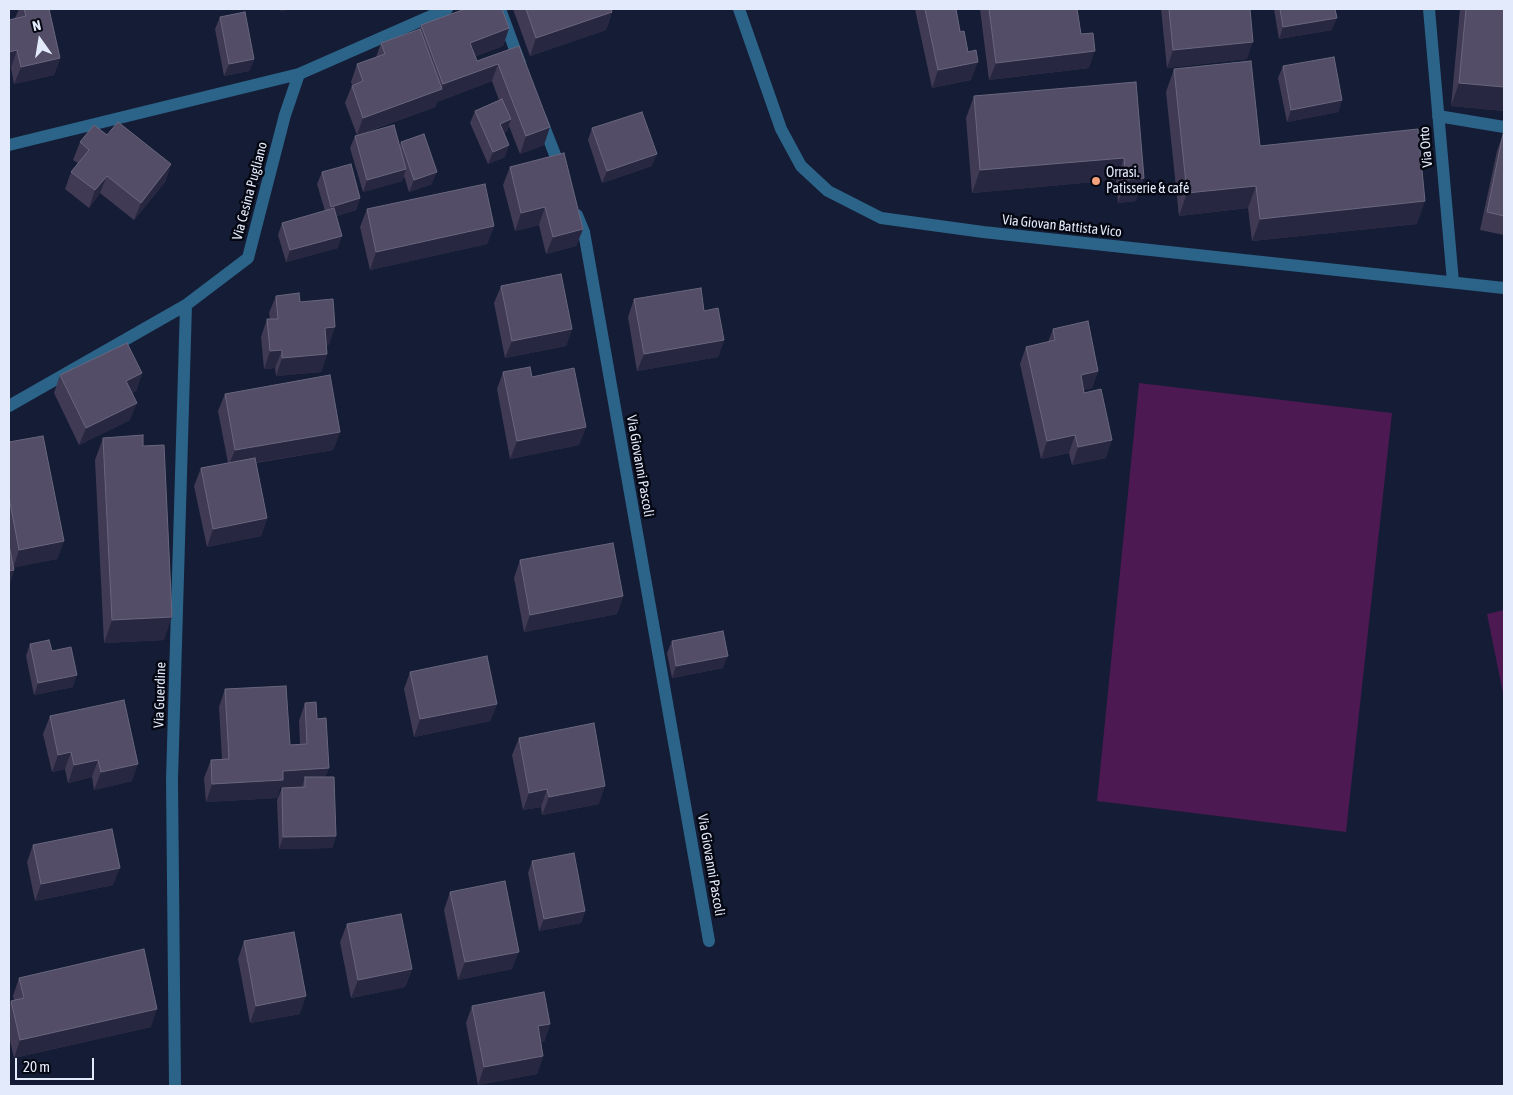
<!DOCTYPE html>
<meta charset="utf-8">
<style>
body{margin:0}
#map{position:relative;width:1513px;height:1095px;overflow:hidden;background:#141d35;font-family:"Asap Condensed",sans-serif}
canvas{display:block}
.frame{position:absolute;inset:0;border:10px solid #e3eafb;pointer-events:none}
.north{position:absolute;left:15px;top:15px;width:50px;height:50px;-webkit-text-stroke:4px #050812;paint-order:stroke;rotate:347deg;font-size:14px;font-weight:700;line-height:20px;text-align:center;color:#e3eafb}
.north::after{content:'';display:block;margin:auto;width:18px;height:22px;background:#e3eafb;clip-path:polygon(50% 0,100% 100%,50% 72%,0 100%)}
.scale{position:absolute;left:15px;top:1058px;width:79px;height:22px;box-sizing:border-box;border:2px solid #e3eafb;border-top:0;padding-left:6px;font-size:15px;line-height:18px;white-space:nowrap;color:#e3eafb;-webkit-text-stroke:4px #050812;paint-order:stroke}
</style>
<div id="map">
<canvas width="1513" height="1095"></canvas>
<div class="frame"></div>
<div class="north">N</div>
<div class="scale">20 m</div>
</div>
<script>
const g = document.querySelector('canvas').getContext('2d');
g.lineJoin = 'round';
function fillPath(path, color) { g.fillStyle = color; g.fill(path, 'evenodd'); }
const toPath = rows => new Path2D(rows.map(r => 'M' + r).join(''));
function trace(path, color, width, dash) { g.strokeStyle = color; g.lineWidth = width; g.lineCap = dash ? 'butt' : 'round'; g.setLineDash(dash || []); g.stroke(path); }
function drawText(font, color, halo, rows, align = 'center') {
  g.font = font + ' "Asap Condensed",sans-serif'; g.lineWidth = 5; g.setLineDash([]); g.textBaseline = 'middle'; g.strokeStyle = halo; g.fillStyle = color; for (const [text, x, y, turn = 0] of rows) {
    g.save(); g.translate(x, y); g.rotate((+turn || 0) * Math.PI / 180); g.textAlign = isNaN(turn) ? turn : align; if (halo) g.strokeText(text, 0, 0); g.fillText(text, 0, 0); g.restore();
  }
}
fillPath(toPath([
 [1139,383,1392,413,1346,832,1097,801],
 [1504,610,1504,698,1487,614]
]), '#4c1952');
trace(toPath([
 [500,9,520,63],
 [739,9,781,129,801,166,828,191,881,218,983,232,1504,288],
 [1429,9,1453,282],
 [1438,116,1504,127],
 [541,119,561,170],
 [9,145,299,74],
 [577,215,584,232,709,941],
 [9,406,186,305,248,258,285,115,299,74,447,9],
 [175,1086,172,779,186,305]
]), '#2c6388', 12);
fillPath(toPath([
 [19,9,49,9,60,58,54,75,14,84,11,68,15,18],
 [513,9,611,9,612,12,606,30,530,56],
 [915,9,956,9,971,80,932,88],
 [980,9,1077,9,1081,34,1089,68,989,80],
 [1161,9,1250,9,1247,59,1167,68],
 [1274,9,1335,9,1332,30,1279,39],
 [1460,9,1504,9,1504,111,1451,106],
 [220,17,254,59,249,71,224,76,215,29],
 [421,25,509,28,503,46,476,56,477,61,519,46,544,145,520,154,509,126,507,131,504,133,505,157,488,164,470,123,475,111,499,100,492,81,437,102,435,107,361,134,400,145,401,142,432,184,409,192,404,176,402,181,363,192,350,148,355,136,357,135,345,103,352,85,351,82,357,64,376,57,381,43,419,30],
 [1283,66,1342,100,1338,112,1287,122,1278,78],
 [1174,69,1260,146,1417,224,1252,241,1248,208,1179,216,1166,92],
 [1136,82,1136,201,1118,203,1116,180,972,193,966,118,974,96],
 [592,128,652,166,602,183,588,140],
 [1503,134,1504,134,1504,235,1480,230,1497,151],
 [107,135,171,164,165,182,134,220,100,193,89,208,65,189,71,172,78,163,73,160,80,142],
 [510,167,583,229,576,246,546,254,539,225,515,231,503,185],
 [322,172,360,198,356,210,337,216,338,248,286,262,278,235,282,223,325,211,317,184],
 [367,209,494,226,487,244,370,270,360,227],
 [501,286,572,329,566,346,505,358,494,303],
 [276,296,300,302,329,345,326,345,327,354,321,372,276,376,275,368,264,369,261,337,267,319,270,319,269,313],
 [634,299,704,311,724,340,718,357,637,371,628,317],
 [1053,329,1098,371,1092,388,1084,390,1106,458,1072,465,1069,453,1041,459,1020,364,1026,347,1048,342],
 [503,372,532,377,586,427,579,445,510,459,497,389],
 [142,373,136,391,132,393,130,420,79,445,54,393,60,375],
 [225,394,340,432,333,450,256,463,267,518,261,536,207,547,194,486,201,468,228,463,218,411],
 [103,438,164,640,104,643,95,460],
 [9,442,64,541,57,559,14,567,14,570,9,586],
 [520,560,623,596,617,614,524,632,514,578],
 [672,641,723,668,672,678,667,653],
 [30,644,52,651,73,687,34,695,26,656],
 [410,672,497,704,490,721,414,737,404,689],
 [225,689,290,745,300,744,299,721,305,703,317,719,329,768,325,777,336,836,332,848,279,849,277,800,282,788,280,788,277,798,206,802,204,778,211,760,222,759,219,707],
 [50,716,132,781,94,790,92,777,68,783,65,769,52,772,43,734],
 [519,738,599,804,542,815,541,807,523,810,512,755],
 [33,845,113,885,35,901,27,862],
 [532,861,585,911,581,923,539,931,528,873],
 [450,892,512,969,458,980,444,910],
 [347,924,412,969,405,987,351,998,340,942],
 [244,941,300,1014,250,1023,238,959],
 [19,978,151,1027,14,1058,9,1036,9,1008,11,1001,14,1001,13,996],
 [472,1006,550,1024,544,1042,541,1042,543,1056,537,1074,478,1085,466,1023]
]), '#413a55');
fillPath(toPath([
 [282,9,290,9,280,12],
 [612,12,606,30,530,56,536,38],
 [1337,18,1332,30,1279,39,1283,27],
 [509,28,503,46,464,60,470,43],
 [1253,42,1247,59,1167,68,1173,50],
 [17,50,11,68,9,68,9,52],
 [1095,51,1089,68,989,80,996,63],
 [60,58,54,75,14,84,21,67],
 [254,59,249,71,224,76,229,64],
 [978,62,971,80,932,88,938,70],
 [498,64,492,81,437,102,435,107,357,135,363,118,442,89,443,84],
 [1459,83,1504,87,1504,111,1451,106],
 [1342,100,1338,112,1287,122,1291,110],
 [511,119,507,131,496,136,500,124],
 [550,127,544,145,520,154,526,136],
 [509,145,505,157,488,164,493,152],
 [657,154,652,166,602,183,607,171],
 [1124,158,1116,180,972,193,980,170],
 [171,164,165,182,134,220,141,203],
 [406,169,402,181,363,192,367,180],
 [437,172,432,184,409,192,414,180],
 [107,176,100,193,89,208,95,190],
 [1144,178,1136,201,1118,203,1126,180],
 [1256,186,1248,208,1179,216,1187,193],
 [360,198,356,210,327,219,331,207],
 [1425,201,1417,224,1252,241,1260,219],
 [545,207,539,225,515,231,521,213],
 [494,226,487,244,370,270,376,252],
 [583,229,576,246,546,254,553,237],
 [342,236,338,248,286,262,290,250],
 [335,327,329,345,318,345,325,328],
 [572,329,566,346,505,358,512,341],
 [724,340,718,357,637,371,644,354],
 [282,350,275,368,264,369,270,351],
 [327,354,321,372,276,376,282,358],
 [1098,371,1092,388,1074,392,1081,375],
 [142,373,136,391,120,399,126,381],
 [137,403,130,420,79,445,86,428],
 [586,427,579,445,510,459,517,441],
 [340,432,333,450,228,467,235,450],
 [1075,435,1069,453,1041,459,1047,441],
 [1112,440,1106,458,1072,465,1078,447],
 [267,518,261,536,207,547,213,529],
 [64,541,57,559,13,568,19,550],
 [14,570,9,586,9,571],
 [623,596,617,614,524,632,530,615],
 [172,617,164,640,104,643,112,620],
 [728,656,723,668,672,678,676,666],
 [77,675,73,687,34,695,38,683],
 [497,704,490,721,414,737,420,719],
 [71,752,65,769,52,772,58,755],
 [98,760,92,777,68,783,74,765],
 [138,764,132,781,94,790,101,772],
 [329,768,322,785,305,777,302,787,280,788,277,798,206,802,212,784,283,771],
 [605,786,599,804,542,815,549,797],
 [547,789,541,807,523,810,529,793],
 [336,836,332,848,279,849,283,837],
 [120,868,113,885,35,901,41,884],
 [585,911,581,923,539,931,544,919],
 [519,952,512,969,458,980,465,962],
 [412,969,405,987,351,998,358,980],
 [306,996,300,1014,250,1023,256,1006],
 [157,1009,151,1027,14,1058,20,1040],
 [550,1024,544,1042,531,1044,538,1026],
 [543,1056,537,1074,478,1085,484,1067]
]), '#282741');
const building = toPath([
 [24,9,49,9,60,58,21,67,17,50,9,52,9,20,26,16,24,9],
 [465,9,502,9,509,28,470,43,477,61,519,46,550,127,526,136,498,64,443,84,421,25,465,9],
 [526,9,611,9,612,12,536,38,526,9],
 [925,9,956,9,960,32,964,31,968,52,976,50,978,62,938,70,925,9],
 [989,9,1077,9,1081,34,1093,33,1095,51,996,63,989,9],
 [1169,9,1250,9,1253,42,1173,50,1169,9],
 [1280,9,1335,9,1337,18,1283,27,1280,9],
 [1466,9,1504,9,1504,87,1459,83,1466,9],
 [245,12,254,59,229,64,220,17,245,12],
 [420,29,442,89,363,118,352,86,363,81,357,64,385,54,381,43,420,29],
 [1334,57,1342,100,1291,110,1283,66,1334,57],
 [1251,61,1260,146,1418,129,1425,201,1260,219,1256,186,1187,193,1174,69,1251,61],
 [1136,82,1144,178,1126,180,1124,158,980,170,974,96,1136,82],
 [502,99,511,119,500,124,509,145,493,152,475,111,502,99],
 [642,112,657,154,607,171,592,128,642,112],
 [118,122,171,164,141,203,107,176,95,190,71,172,89,150,80,142,94,125,107,135,118,122],
 [394,125,406,169,367,180,355,136,394,125],
 [424,134,437,172,414,180,401,142,424,134],
 [1503,134,1504,134,1504,216,1487,212,1503,134],
 [564,153,583,229,553,237,545,207,521,213,510,167,564,153],
 [351,164,360,198,331,207,322,172,351,164],
 [485,184,494,226,376,252,367,209,485,184],
 [334,208,342,236,290,250,282,223,334,208],
 [561,274,572,329,512,341,501,286,561,274],
 [701,288,704,311,718,308,724,340,644,354,634,299,701,288],
 [299,293,300,302,333,299,335,327,325,328,327,354,282,358,282,350,270,351,267,319,278,319,276,296,299,293],
 [1088,321,1098,371,1081,375,1084,393,1101,389,1112,440,1078,447,1075,435,1047,441,1026,347,1055,340,1053,329,1088,321],
 [127,343,142,373,126,381,137,403,86,428,60,375,127,343],
 [530,367,532,377,574,368,586,427,517,441,503,372,530,367],
 [330,375,340,432,235,450,225,394,330,375],
 [143,435,143,446,164,445,172,617,112,620,103,438,143,435],
 [43,436,64,541,19,550,9,497,9,442,43,436],
 [255,458,267,518,213,529,201,468,255,458],
 [613,543,623,596,530,615,520,560,613,543],
 [9,545,14,570,9,571,9,545],
 [723,631,728,656,676,666,672,641,723,631],
 [49,640,52,651,71,647,77,675,38,683,30,644,49,640],
 [487,656,497,704,420,719,410,672,487,656],
 [286,686,290,745,307,744,305,703,316,702,317,719,326,718,329,768,283,771,283,780,212,784,211,760,229,759,225,689,286,686],
 [124,700,138,764,101,772,98,760,74,765,71,752,58,755,50,716,124,700],
 [594,723,605,786,549,797,547,789,529,793,519,738,594,723],
 [305,777,334,777,336,836,283,837,282,788,305,787,305,777],
 [112,829,120,868,41,884,33,845,112,829],
 [574,853,585,911,544,919,532,861,574,853],
 [505,881,519,952,465,962,450,892,505,881],
 [401,914,412,969,358,980,347,924,401,914],
 [294,932,306,996,256,1006,244,941,294,932],
 [144,949,157,1009,20,1040,11,1001,24,998,19,978,144,949],
 [544,992,550,1024,538,1026,543,1056,484,1067,472,1006,544,992]
]);
fillPath(building, '#534d67');
trace(building, '#69667e', 1);
for (const [x, y, r, color] of [
 [1096,181,5,"#f1a17c"]
]) { const dot = new Path2D(); dot.arc(x, y, r, 0, 2 * Math.PI); g.fillStyle = color; g.fill(dot); trace(dot, '#050812', 2); }
drawText('14px', '#e3eafb', '#050812', [
 ["Via Orto",1426,147,-95],
 ["Via Cesina Pugliano",250,191,-75],
 ["Via Giovan Battista Vico",1062,226,6],
 ["Via Giovanni Pascoli",640,466,80],
 ["Via Guerdine",160,695,-88],
 ["Via Giovanni Pascoli",711,865,80]
]);
drawText('14px', '#e3eafb', '#050812', [
 ["Orrasi.",1106,173],
 ["Patisserie & café",1106,189]
], 'left');
</script>
